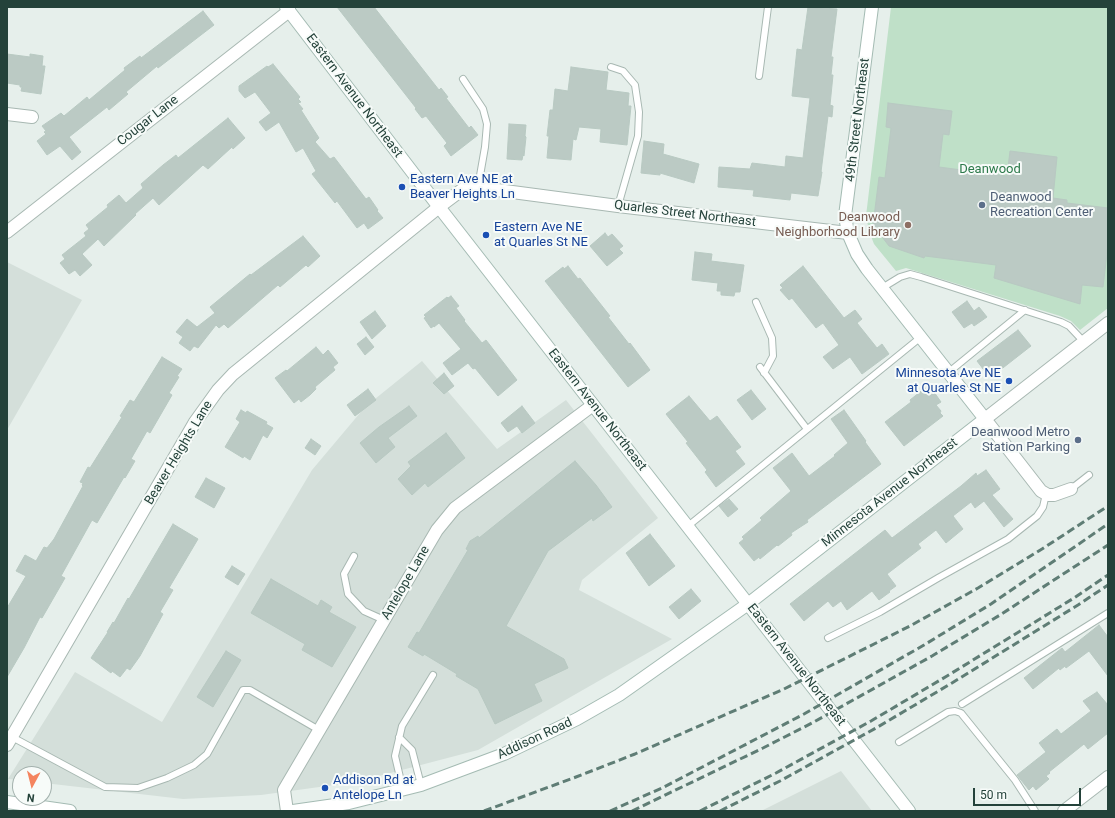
<!DOCTYPE html>
<style>
body{margin:0}
#map{position:relative;width:1115px;height:818px;overflow:hidden;background:#e6efeb;font-family:Roboto,sans-serif}
canvas{display:block}
.frame{position:absolute;inset:0;border:8px solid #24423a;pointer-events:none}
.north{position:absolute;left:12px;top:766px;width:40px;height:40px;box-sizing:border-box;background:#f7fbf9;border:1px solid #a3b1ad;border-radius:50%;rotate:187deg;font-size:11px;font-weight:700;line-height:16px;text-align:center;color:#24423a}
.north::after{content:'';display:block;margin:auto;width:14px;height:18px;background:#f4845f;clip-path:polygon(50% 0,100% 100%,50% 72%,0 100%)}
.scale{position:absolute;left:973px;top:788px;width:108px;height:18px;box-sizing:border-box;border:2px solid #24423a;border-top:0;padding-left:5px;font-size:12px;line-height:14px;white-space:nowrap;color:#24423a;-webkit-text-stroke:3px #f7fbf9;paint-order:stroke}
</style>
<div id="map">
<canvas width="1115" height="818"></canvas>
<div class="frame"></div>
<div class="north">N</div>
<div class="scale">50 m</div>
</div>
<script>
const g = document.querySelector('canvas').getContext('2d');
g.lineJoin = 'round';
function fillPath(path, color) { g.fillStyle = color; g.fill(path, 'evenodd'); }
const toPath = rows => new Path2D(rows.map(r => 'M' + r).join(''));
function trace(path, color, width, dash) { g.strokeStyle = color; g.lineWidth = width; g.lineCap = dash ? 'butt' : 'round'; g.setLineDash(dash || []); g.stroke(path); }
function drawText(font, color, halo, rows, align = 'center') {
  g.font = font + ' Roboto,sans-serif'; g.lineWidth = 4; g.setLineDash([]); g.textBaseline = 'middle'; g.strokeStyle = halo; g.fillStyle = color; for (const [text, x, y, turn = 0] of rows) {
    g.save(); g.translate(x, y); g.rotate((+turn || 0) * Math.PI / 180); g.textAlign = isNaN(turn) ? turn : align; if (halo) g.strokeText(text, 0, 0); g.fillText(text, 0, 0); g.restore();
  }
}
fillPath(toPath([
 [7,262,82,300,7,430],
 [422,361,497,449,566,400,658,518,582,580,579,590,672,639,478,750,356,782,261,795,183,799,44,783,44,774,20,774,20,780,8,779,75,672,162,722,312,470,365,407],
 [841,771,872,811,761,811]
]), '#d4dfda');
fillPath(toPath([
 [891,7,1108,7,1108,308,1080,330,1071,321,1060,316,906,268,896,271,874,244,869,231,866,216]
]), '#bfe0c8');
const building = toPath([
 [337,7,374,7,439,90,441,88,448,97,446,98,469,128,471,126,478,135,451,156,444,146,447,143,426,116,422,118,415,109,416,108,337,7],
 [808,7,837,9,831,57,833,57,831,75,833,75,830,105,833,106,832,117,828,116,821,172,822,172,818,196,791,193,790,200,753,196,754,190,718,187,719,167,750,169,752,163,785,167,786,156,803,158,810,98,792,96,797,49,802,50,808,7],
 [203,11,214,25,158,68,157,66,126,92,128,94,109,110,107,107,69,137,81,152,72,160,60,146,47,155,37,141,46,134,44,132,46,131,42,126,61,113,64,116,87,97,89,100,125,70,124,68,140,56,141,58,203,11],
 [7,54,30,57,30,54,43,56,42,66,45,66,41,94,21,91,22,87,20,87,20,85,7,83,7,54],
 [273,64,300,97,298,99,301,102,298,103,303,109,301,110,319,138,315,142,330,159,334,157,366,199,369,197,378,210,377,211,383,218,368,229,364,223,357,228,337,201,335,203,312,174,316,171,303,148,296,152,279,122,266,131,259,122,271,113,255,92,245,98,239,91,239,86,267,66,268,67,273,64],
 [571,67,608,72,606,90,629,93,628,106,631,106,627,145,600,142,601,129,579,127,576,140,573,139,571,160,547,158,549,136,547,136,550,110,553,110,555,89,568,91,571,67],
 [888,103,952,111,949,135,943,134,939,167,1007,176,1010,151,1057,157,1053,198,1067,200,1067,203,1108,208,1108,245,1103,287,1082,285,1080,304,994,278,996,265,925,256,924,258,889,246,873,225,879,177,885,178,891,128,886,127,888,103],
 [228,118,245,138,233,149,232,147,208,169,203,165,159,205,153,198,135,214,136,215,104,246,98,239,82,254,92,265,80,276,75,270,69,274,60,263,65,259,62,255,86,236,84,233,89,229,86,225,108,207,107,205,119,195,126,203,143,188,141,184,163,165,176,155,178,158,228,118],
 [509,124,526,125,525,136,526,137,524,156,523,155,522,160,507,159,509,124],
 [644,141,664,144,663,154,699,164,694,183,660,173,660,175,641,173,644,141],
 [605,233,608,237,612,234,623,246,619,249,623,253,607,266,590,246,605,233],
 [303,236,320,256,308,267,306,265,280,287,278,285,228,328,224,324,219,328,216,325,198,348,194,346,190,351,179,343,183,337,176,332,187,319,197,327,215,313,210,307,250,274,251,275,303,236],
 [695,252,712,254,711,261,744,265,740,292,735,292,734,296,721,295,721,291,717,291,718,283,692,280,695,252],
 [568,266,578,279,580,278,610,316,608,317,629,344,630,343,650,370,628,387,545,281,563,267,564,269,568,266],
 [803,266,844,318,855,310,862,319,857,323,877,348,882,344,889,354,862,374,850,357,833,369,823,357,839,345,823,323,816,328,792,298,789,300,780,290,783,288,780,285,803,266],
 [451,296,459,306,456,308,465,320,464,321,482,343,486,340,517,380,498,396,475,368,473,369,468,363,452,375,443,363,461,349,439,323,434,327,434,326,431,328,424,318,426,317,424,315,447,297,448,298,451,296],
 [967,301,974,311,979,307,987,317,974,326,972,323,964,328,952,312,967,301],
 [375,311,386,326,372,339,360,322,375,311],
 [1018,330,1031,346,990,378,977,361,1018,330],
 [366,337,374,347,365,355,357,344,366,337],
 [316,347,323,355,328,350,338,363,333,367,335,370,315,387,316,389,310,395,301,402,299,399,294,403,275,378,286,370,287,371,316,347],
 [162,357,182,369,177,376,179,377,169,393,172,395,150,433,147,431,131,459,135,461,125,478,124,477,97,523,92,520,61,576,65,578,42,618,40,617,24,648,7,677,7,608,26,576,16,571,25,555,36,561,44,547,47,548,54,539,83,486,82,485,83,483,80,482,88,467,90,468,122,417,120,416,130,400,134,402,162,357],
 [444,373,454,386,444,394,433,383,444,373],
 [925,388,930,395,934,392,941,402,936,405,941,411,940,413,943,416,904,446,885,422,911,402,910,400,925,388],
 [368,389,376,400,355,416,347,405,368,389],
 [751,390,766,409,752,420,737,400,751,390],
 [689,396,710,421,717,416,741,447,735,451,745,464,716,487,705,472,707,470,686,443,688,442,666,414,689,396],
 [409,406,417,416,388,438,395,447,376,463,360,443,379,427,409,406],
 [522,406,535,423,522,433,517,426,508,432,501,423,522,406],
 [241,410,246,413,247,411,267,422,266,424,273,428,267,438,263,435,250,460,244,456,243,458,225,447,240,422,236,419,241,410],
 [844,410,866,441,865,442,881,464,807,520,808,522,791,533,792,535,778,546,777,545,760,559,759,557,754,561,739,543,744,539,742,537,762,520,760,518,791,491,773,468,792,453,809,476,835,456,834,455,848,443,831,419,844,410],
 [446,433,465,458,428,487,425,483,412,495,398,479,411,466,408,462,446,433],
 [311,439,321,446,315,455,305,448,311,439],
 [575,461,596,485,612,507,593,521,592,518,548,551,506,626,564,659,568,668,534,684,542,701,495,724,478,689,456,676,457,674,424,654,423,656,408,647,417,632,419,633,468,550,466,549,470,541,478,536,479,538,575,461],
 [986,470,1000,489,992,495,1013,519,1004,527,984,501,975,508,971,502,953,516,963,529,946,543,936,530,918,544,921,548,887,574,896,586,889,591,890,592,879,600,872,591,847,610,841,601,833,607,828,601,804,621,790,604,885,530,892,538,961,486,976,473,977,476,986,470],
 [206,478,225,488,214,508,195,497,206,478],
 [729,499,738,509,728,517,719,506,729,499],
 [173,524,198,539,169,588,173,590,160,612,163,614,140,656,130,670,127,668,120,677,112,671,111,673,91,658,108,632,107,632,113,622,114,623,128,598,129,599,173,524],
 [650,534,675,566,649,586,626,553,650,534],
 [232,566,245,574,238,585,225,577,232,566],
 [271,579,318,606,321,600,332,607,329,612,356,627,332,667,302,650,305,644,251,613,271,579],
 [691,589,701,601,679,619,669,607,691,589],
 [1099,625,1108,637,1108,676,1089,651,1066,668,1065,666,1060,670,1059,668,1033,689,1024,678,1062,648,1065,652,1099,625],
 [226,651,241,660,213,707,197,697,226,651],
 [1097,692,1108,705,1108,733,1088,749,1084,744,1049,772,1050,773,1046,776,1049,779,1036,790,1033,786,1029,790,1017,775,1046,752,1039,743,1057,729,1061,734,1091,711,1083,701,1097,692]
]);
fillPath(building, '#bbcac4');
trace(building, '#b8c9c2', 1);
const lane = toPath([
 [611,67,623,71,635,85,639,112,638,136,618,206],
 [759,76,768,7],
 [463,79,483,109,487,124,485,147,478,187],
 [882,288,900,277,910,274,921,277,1061,322,1069,326,1084,342],
 [756,302,772,338,773,356,764,373],
 [760,367,807,429],
 [949,372,1025,310],
 [1071,489,1089,475],
 [688,526,921,337],
 [354,556,344,574,348,594,364,611,384,620],
 [828,638,880,612,938,578,1008,539,1037,516,1043,507,1046,494],
 [962,704,1108,613],
 [12,737,105,787,138,788,167,778,194,765,207,754,243,690,250,690,319,730],
 [399,737,412,750,421,785],
 [899,742,948,712,955,711,961,713,1015,780,1035,811],
 [403,790,395,756,402,726,433,675]
]);
const street = toPath([
 [7,114,32,117],
 [7,232,289,11,289,7],
 [1071,489,1054,495,1048,495,1041,491,985,419,1108,323],
 [7,745,195,422,218,390,233,374,439,207,467,186,618,206,848,233],
 [287,811,284,790,437,530,455,508,593,405],
 [1064,811,1108,777]
]);
const secondary = toPath([
 [286,7,439,207,909,811],
 [7,802,70,811],
 [293,811,349,803,421,785,504,754,577,719,619,695,748,604,985,419,867,269,857,254,848,233,845,216,872,7]
]);
trace(lane, '#a8b8b2', 8);
trace(street, '#a8b8b2', 14);
trace(secondary, '#a4bbb3', 14);
trace(lane, '#fff', 6);
trace(street, '#fff', 12);
trace(secondary, '#fff', 12);
trace(toPath([
 [484,811,576,777,635,754,784,689,910,626,978,588,1042,549,1108,506],
 [610,811,662,788,758,738,804,714,924,645,991,604,1108,524],
 [632,811,763,748,812,723,932,656,1000,615,1108,545],
 [700,811,776,773,871,721,947,676,1074,598,1108,575],
 [720,811,780,781,876,728,952,683,1078,605,1108,585]
]), '#5f7d75', 3, [8, 4]);
for (const [x, y, r, color] of [
 [402,187,4,"#1a4fb4"],
 [982,205,4,"#5c6f8a"],
 [908,225,4,"#8d6e63"],
 [486,235,4,"#1a4fb4"],
 [1009,381,4,"#1a4fb4"],
 [1078,440,4,"#5c6f8a"],
 [325,788,4,"#1a4fb4"]
]) { const dot = new Path2D(); dot.arc(x, y, r, 0, 2 * Math.PI); g.fillStyle = color; g.fill(dot); trace(dot, '#f7fbf9', 1.5); }
drawText('13px', '#24423a', '#f7fbf9', [
 ["Eastern Avenue Northeast",354,96,53],
 ["49th Street Northeast",858,120,-83],
 ["Cougar Lane",148,121,-38],
 ["Quarles Street Northeast",685,214,7],
 ["Eastern Avenue Northeast",597,410,52],
 ["Beaver Heights Lane",179,453,-59],
 ["Minnesota Avenue Northeast",890,493,-38],
 ["Antelope Lane",406,583,-60],
 ["Eastern Avenue Northeast",796,665,52],
 ["Addison Road",535,739,-25]
]);
drawText('13px', '#2d7a4b', '#f7fbf9', [
 ["Deanwood",990,170]
]);
drawText('13px', '#164399', '#f7fbf9', [
 ["Eastern Ave NE at",410,180],
 ["Beaver Heights Ln",410,195],
 ["Eastern Ave NE",494,228],
 ["at Quarles St NE",494,243],
 ["Minnesota Ave NE",1001,374,"right"],
 ["at Quarles St NE",1001,389,"right"],
 ["Addison Rd at",333,781],
 ["Antelope Ln",333,796]
], 'left');
drawText('13px', '#4e5e75', '#f7fbf9', [
 ["Deanwood",990,198],
 ["Recreation Center",990,213],
 ["Deanwood Metro",1070,433,"right"],
 ["Station Parking",1070,448,"right"]
], 'left');
drawText('13px', '#785e54', '#f7fbf9', [
 ["Deanwood",900,218],
 ["Neighborhood Library",900,233]
], 'right');
</script>
